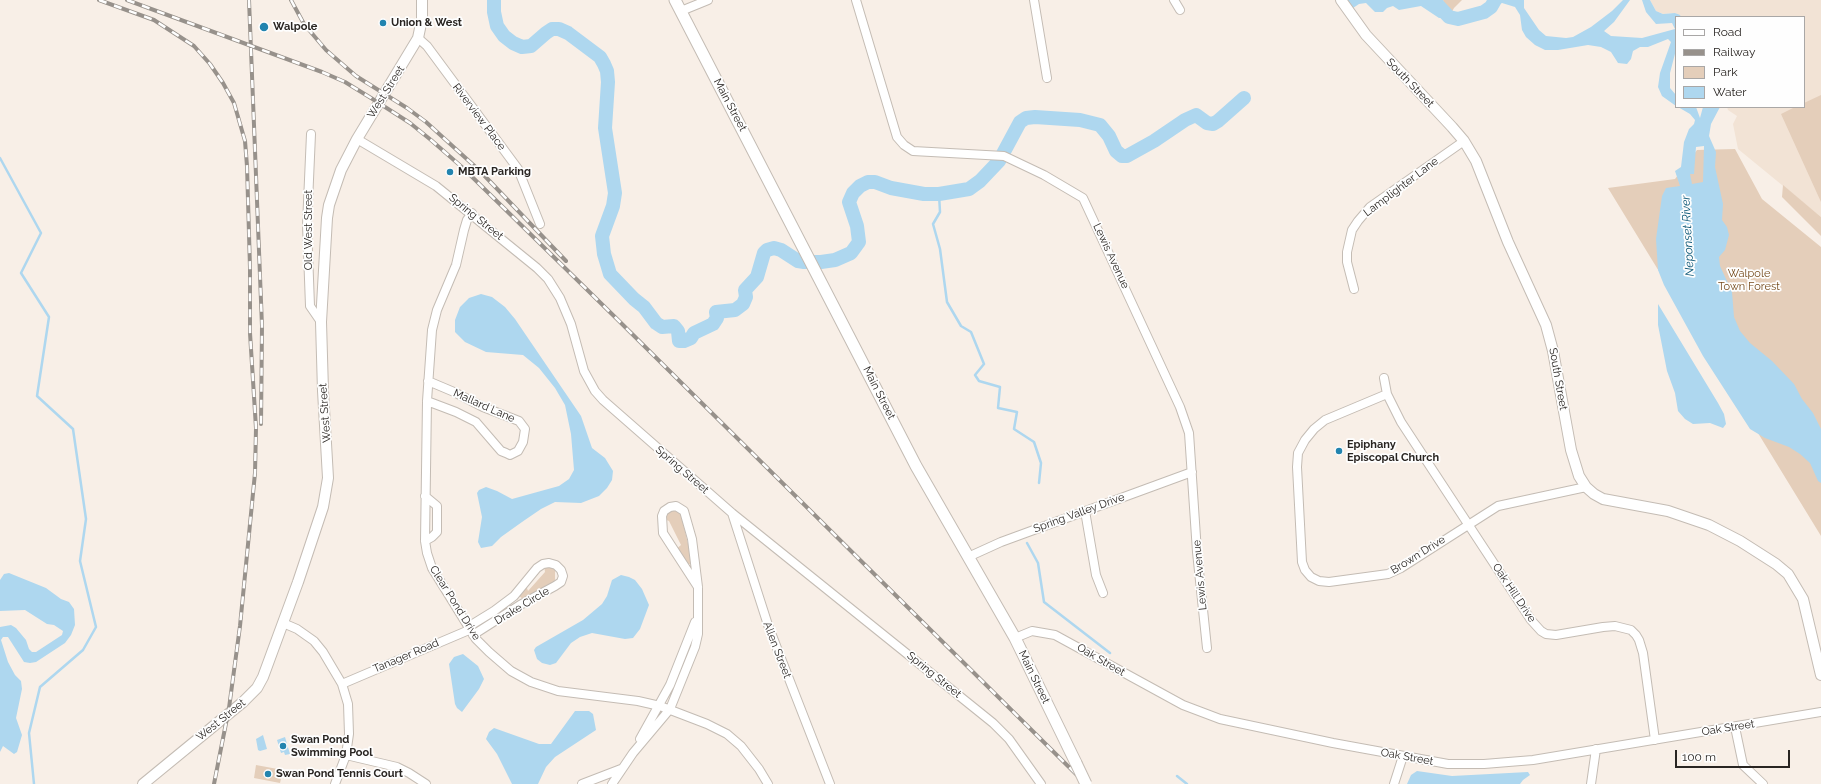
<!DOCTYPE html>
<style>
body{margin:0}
#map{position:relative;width:1821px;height:784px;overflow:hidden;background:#f8efe7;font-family:Raleway,sans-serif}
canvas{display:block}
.legend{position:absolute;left:1675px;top:16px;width:130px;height:92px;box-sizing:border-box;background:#fefefe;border:1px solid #a9a7a6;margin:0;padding:5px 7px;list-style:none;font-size:12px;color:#292522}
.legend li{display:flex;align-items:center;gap:8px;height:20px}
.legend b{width:20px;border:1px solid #a9a7a6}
.scale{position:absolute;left:1675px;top:750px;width:115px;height:18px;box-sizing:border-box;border:2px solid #292522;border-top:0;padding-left:5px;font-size:12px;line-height:14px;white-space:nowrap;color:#292522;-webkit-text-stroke:3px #fefefe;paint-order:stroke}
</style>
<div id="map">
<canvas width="1821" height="784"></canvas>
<ul class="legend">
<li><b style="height:5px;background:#fff"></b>Road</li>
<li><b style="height:5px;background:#97918b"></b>Railway</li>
<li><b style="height:11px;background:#e4ceba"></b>Park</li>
<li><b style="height:11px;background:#aed7ef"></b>Water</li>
</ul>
<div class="scale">100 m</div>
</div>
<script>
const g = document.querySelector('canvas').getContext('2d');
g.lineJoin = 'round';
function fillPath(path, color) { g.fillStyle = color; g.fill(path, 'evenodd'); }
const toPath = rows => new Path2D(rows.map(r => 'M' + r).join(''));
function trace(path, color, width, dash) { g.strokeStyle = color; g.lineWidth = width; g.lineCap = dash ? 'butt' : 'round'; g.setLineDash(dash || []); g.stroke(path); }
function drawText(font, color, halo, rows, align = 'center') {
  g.font = font + ' Raleway,sans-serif'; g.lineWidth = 3.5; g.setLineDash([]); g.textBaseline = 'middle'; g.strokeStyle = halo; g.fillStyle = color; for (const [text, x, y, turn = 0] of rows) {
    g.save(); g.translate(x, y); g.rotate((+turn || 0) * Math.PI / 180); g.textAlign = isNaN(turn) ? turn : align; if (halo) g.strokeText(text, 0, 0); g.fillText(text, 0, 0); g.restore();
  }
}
fillPath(toPath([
 [1650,0,1821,0,1821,217,1738,149,1733,124,1737,116,1728,110,1727,107,1804,107,1804,17,1681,17,1675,13,1663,14,1656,11]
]), '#f2e3d5');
fillPath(toPath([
 [1443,0,1462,0,1454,8,1449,17],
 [1821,95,1821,202,1781,114,1795,107,1804,107,1804,103],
 [1735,149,1762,199,1821,247,1821,536,1608,188,1675,179,1697,150],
 [1783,185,1821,217,1821,236,1782,197],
 [672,509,681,514,692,561,690,564,687,565,675,550,681,545,669,521,664,519,667,511],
 [544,565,555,569,555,580,553,583,523,599,519,596,526,585,528,591,545,572],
 [256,765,283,770,280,783,254,778]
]), '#e4ceba');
fillPath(toPath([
 [1347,0,1443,0,1449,17,1439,18,1421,6,1399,10,1393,6,1387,8,1383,12,1375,12,1366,3,1359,4,1353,8],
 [1492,0,1524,0,1524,8,1539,30,1546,36,1566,38,1573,37,1591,27,1612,11,1623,0,1630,0,1614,22,1604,31,1611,36,1642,38,1675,29,1672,23,1656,24,1646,12,1642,0,1650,0,1656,11,1663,14,1675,13,1680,15,1681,17,1676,17,1676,50,1670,73,1670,88,1676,95,1676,106,1662,96,1658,87,1660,73,1671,42,1668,39,1648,47,1640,47,1633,51,1631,59,1627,64,1618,63,1611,52,1601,47,1588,45,1558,50,1545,50,1535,45,1526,37,1522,30,1520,15,1515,7,1502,3,1492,8,1489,4],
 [1678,107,1696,107,1700,118,1703,107,1720,107,1711,124,1709,136,1716,152,1715,167,1723,204,1722,220,1727,227,1729,235,1725,250,1719,257,1720,266,1732,292,1734,317,1740,331,1750,343,1772,361,1794,384,1802,399,1813,413,1821,429,1821,483,1818,481,1810,463,1800,454,1789,447,1765,438,1750,429,1703,356,1664,285,1658,270,1656,239,1662,196,1666,188,1680,186,1675,171,1681,167,1684,142,1689,129,1694,124,1695,120,1690,114],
 [1704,146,1703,182,1692,184,1690,174,1694,174,1696,147],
 [481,294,492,297,505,307,515,319,581,416,592,448,605,458,613,471,612,480,607,488,599,496,581,503,555,502,541,509,522,522,501,537,492,546,481,548,478,542,482,517,477,493,479,490,486,487,497,491,512,499,559,486,569,479,574,470,571,434,565,405,555,388,539,368,523,355,486,352,465,342,455,332,455,320,460,307,469,298],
 [1658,304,1718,403,1724,414,1726,424,1723,428,1710,423,1693,424,1685,419,1678,411,1675,393,1667,371,1658,325],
 [9,573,46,588,61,599,69,602,74,609,75,625,71,635,65,643,36,662,30,663,24,662,8,637,3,637,1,640,8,662,15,675,21,681,22,689,16,718,22,735,17,752,14,754,3,746,0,752,0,627,11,625,16,628,26,640,29,649,32,652,36,652,62,635,63,631,54,625,47,624,25,610,0,611,0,580,4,574],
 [621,575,629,577,635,580,642,589,649,605,640,629,633,638,625,639,592,633,580,637,571,643,556,663,550,665,542,663,537,659,534,650,536,647,583,620,602,604,607,596,612,580],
 [463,654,478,666,484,679,479,689,462,712,457,708,455,704,449,664,454,657],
 [575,711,589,711,593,714,596,730,555,757,546,767,538,784,512,784,497,754,486,739,489,732,494,728,539,744,551,744],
 [263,735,267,749,260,751,258,750,256,739],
 [285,737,290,754,285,755,284,752,281,753,277,740],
 [1417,771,1452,776,1528,772,1530,775,1523,780,1520,784,1407,784,1411,775]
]), '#aed7ef');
trace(toPath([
 [0,158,41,233,21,273,49,317,37,396,73,429,86,519,80,561,96,627,83,650,40,687,29,733,34,784],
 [939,194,940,212,933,224,940,249,947,302,961,326,971,332,984,364,975,375,979,381,1000,387,998,408,1017,412,1014,429,1034,442,1041,463,1039,483],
 [1027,543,1038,563,1044,602,1110,653],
 [1177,776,1187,784]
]), '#aed7ef', 2.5);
trace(toPath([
 [494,0,494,12,497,26,504,36,513,43,522,47,531,46,546,33,552,29,559,29,568,33,600,57,604,64,607,71,608,82,605,128,615,193,613,206,602,236,604,254,610,274,634,299,644,307,656,323,662,327,674,326,678,331,679,341,684,341,691,338,694,333,713,324,717,318,716,312,735,310,743,304,746,297,745,290,757,277,764,253,767,250,774,248,781,250,798,261,804,262,821,262,835,260,851,253,859,242,857,226,849,202,853,193,860,186,868,182,875,182,891,188,924,194,939,194,969,189,980,181,999,161,1020,122,1026,118,1035,117,1080,120,1100,125,1109,136,1116,151,1122,156,1127,156,1154,141,1185,120,1196,115,1207,123,1213,124,1218,121,1244,98],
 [1433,0,1449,17,1458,19,1484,12,1491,7,1495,0]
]), '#aed7ef', 14);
const minor = toPath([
 [856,0,897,137,904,145,913,151,1004,156,1044,175,1083,198,1180,407,1189,433,1197,552,1207,648],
 [1034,0,1047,78],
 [1174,0,1180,10],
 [681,11,708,0],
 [418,38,427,46,518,169,540,224],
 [311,134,307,225,310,306,321,322],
 [357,139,436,186,537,268,548,279,560,298,571,324,584,371,595,391,603,400,732,513,993,723,1009,739,1041,784],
 [472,213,467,220,464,230,456,265,437,310,432,330,427,401,425,541,427,553,432,568,476,639,489,652,511,671,531,682,558,691,638,701,660,706,707,724,727,734,741,746,759,769,768,784],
 [1354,289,1347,262,1347,252,1352,230,1358,221,1370,207,1464,141],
 [1384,378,1387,394,1401,422,1531,620,1541,631,1546,634,1556,635,1603,627,1615,626,1631,630,1636,635,1639,640,1643,653,1655,740],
 [1387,394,1325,420,1314,429,1305,440,1298,453,1297,467,1302,562,1305,570,1311,577,1319,581,1329,582,1388,574,1401,568,1498,506,1586,487],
 [427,401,456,412,476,422,501,451,506,453,510,455,518,451,523,442,525,429,519,421,483,407,454,392,428,381],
 [1085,511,1096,575,1103,593],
 [732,513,768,625,830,784],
 [425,541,432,537,437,532,437,506,425,496],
 [968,557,1001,542,1192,472],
 [283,623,297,629,314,641,323,652,342,684,348,704,349,734,346,755,335,784],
 [468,627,494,611,514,596,537,568,543,564,549,563,556,565,561,570,563,576,561,582,555,586,520,605,473,635],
 [1015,638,1032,631,1055,635,1183,705,1220,719,1333,743,1448,764,1484,764,1533,760,1821,712],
 [342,684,469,630],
 [1735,727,1743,765,1763,784],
 [640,739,670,685,695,622],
 [346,755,397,767,409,773,426,784],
 [582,784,621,769],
 [612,784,633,753,670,709,695,647,698,634,698,587,692,539,684,511,676,506,670,507,664,511,662,516,663,533,698,587],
 [1394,784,1403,756],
 [1591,784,1596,749]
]);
const tertiary = toPath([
 [1341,0,1366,35,1452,127,1464,141,1476,161,1508,242,1546,325,1553,351,1571,450,1579,476,1586,487,1594,494,1603,499,1668,511,1709,525,1740,541,1776,564,1788,574,1803,599,1821,675],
 [143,784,243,702,257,688,263,677,298,582,323,507,328,478,323,391,321,322,327,218,329,205,341,170,357,139,418,38,422,19,422,0]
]);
const secondary = toPath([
 [675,0,916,466,1015,638,1076,763]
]);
trace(minor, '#c4bcb4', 10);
trace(tertiary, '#c4bcb4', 12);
trace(secondary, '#c4bcb4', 13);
trace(minor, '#fff', 8);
trace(tertiary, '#fff', 10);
trace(secondary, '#fff', 11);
const rail = toPath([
 [99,0,154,20,194,46,210,64,223,83,234,103,245,141,247,166,250,268,250,333,256,428,255,473,240,626,229,708,214,784],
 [127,0,322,72,345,82,371,98,410,123,431,140,463,168,618,320,1086,784],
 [249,0,262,326,261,424],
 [291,0,304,24,326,50,356,76,407,108,426,122,480,171,566,261]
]);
trace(rail, '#97918b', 4);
trace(rail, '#fefefe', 2.5, [8]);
const secondaryBridge = toPath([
 [1076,763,1086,784]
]);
trace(secondaryBridge, '#c4bcb4', 13, []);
trace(secondaryBridge, '#fff', 11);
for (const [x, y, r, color] of [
 [383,23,4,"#2284af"],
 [264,27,5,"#2284af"],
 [450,172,4,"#2284af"],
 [1339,451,4,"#2284af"],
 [283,746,4,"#2284af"],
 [268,774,4,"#2284af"]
]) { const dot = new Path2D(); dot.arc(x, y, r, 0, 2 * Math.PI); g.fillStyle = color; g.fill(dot); trace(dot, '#fefefe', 1.5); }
drawText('bold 11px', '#292522', '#fefefe', [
 ["Union & West",391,23],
 ["Walpole",273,27],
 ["MBTA Parking",458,172],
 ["Epiphany",1347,445],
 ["Episcopal Church",1347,458],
 ["Swan Pond",291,740],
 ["Swimming Pool",291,753],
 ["Swan Pond Tennis Court",276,774]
], 'left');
drawText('11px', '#292522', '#fefefe', [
 ["South Street",1410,83,46],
 ["West Street",386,92,-58],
 ["Main Street",730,105,62],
 ["Riverview Place",479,117,53],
 ["Lamplighter Lane",1401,187,-37],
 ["Spring Street",476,217,39],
 ["Old West Street",309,230,-90],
 ["Lewis Avenue",1111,256,65],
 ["South Street",1558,379,80],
 ["Main Street",879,393,63],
 ["Mallard Lane",484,406,24],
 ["West Street",325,413,-94],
 ["Spring Street",682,470,41],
 ["Spring Valley Drive",1079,513,-20],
 ["Brown Drive",1418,555,-32],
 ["Lewis Avenue",1200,575,-95],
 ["Oak Hill Drive",1514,593,56],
 ["Clear Pond Drive",455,603,58],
 ["Drake Circle",522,606,-31],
 ["Allen Street",777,650,69],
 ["Tanager Road",406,656,-23],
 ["Oak Street",1101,660,30],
 ["Spring Street",934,675,39],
 ["Main Street",1034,677,64],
 ["West Street",221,720,-39],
 ["Oak Street",1728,728,-9],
 ["Oak Street",1407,757,10]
]);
drawText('11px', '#754b1c', '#fefefe', [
 ["Walpole",1749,274],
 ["Town Forest",1749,287]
]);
drawText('italic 12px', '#0f5978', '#fefefe', [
 ["Neponset River",1688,236,-93]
]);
</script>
